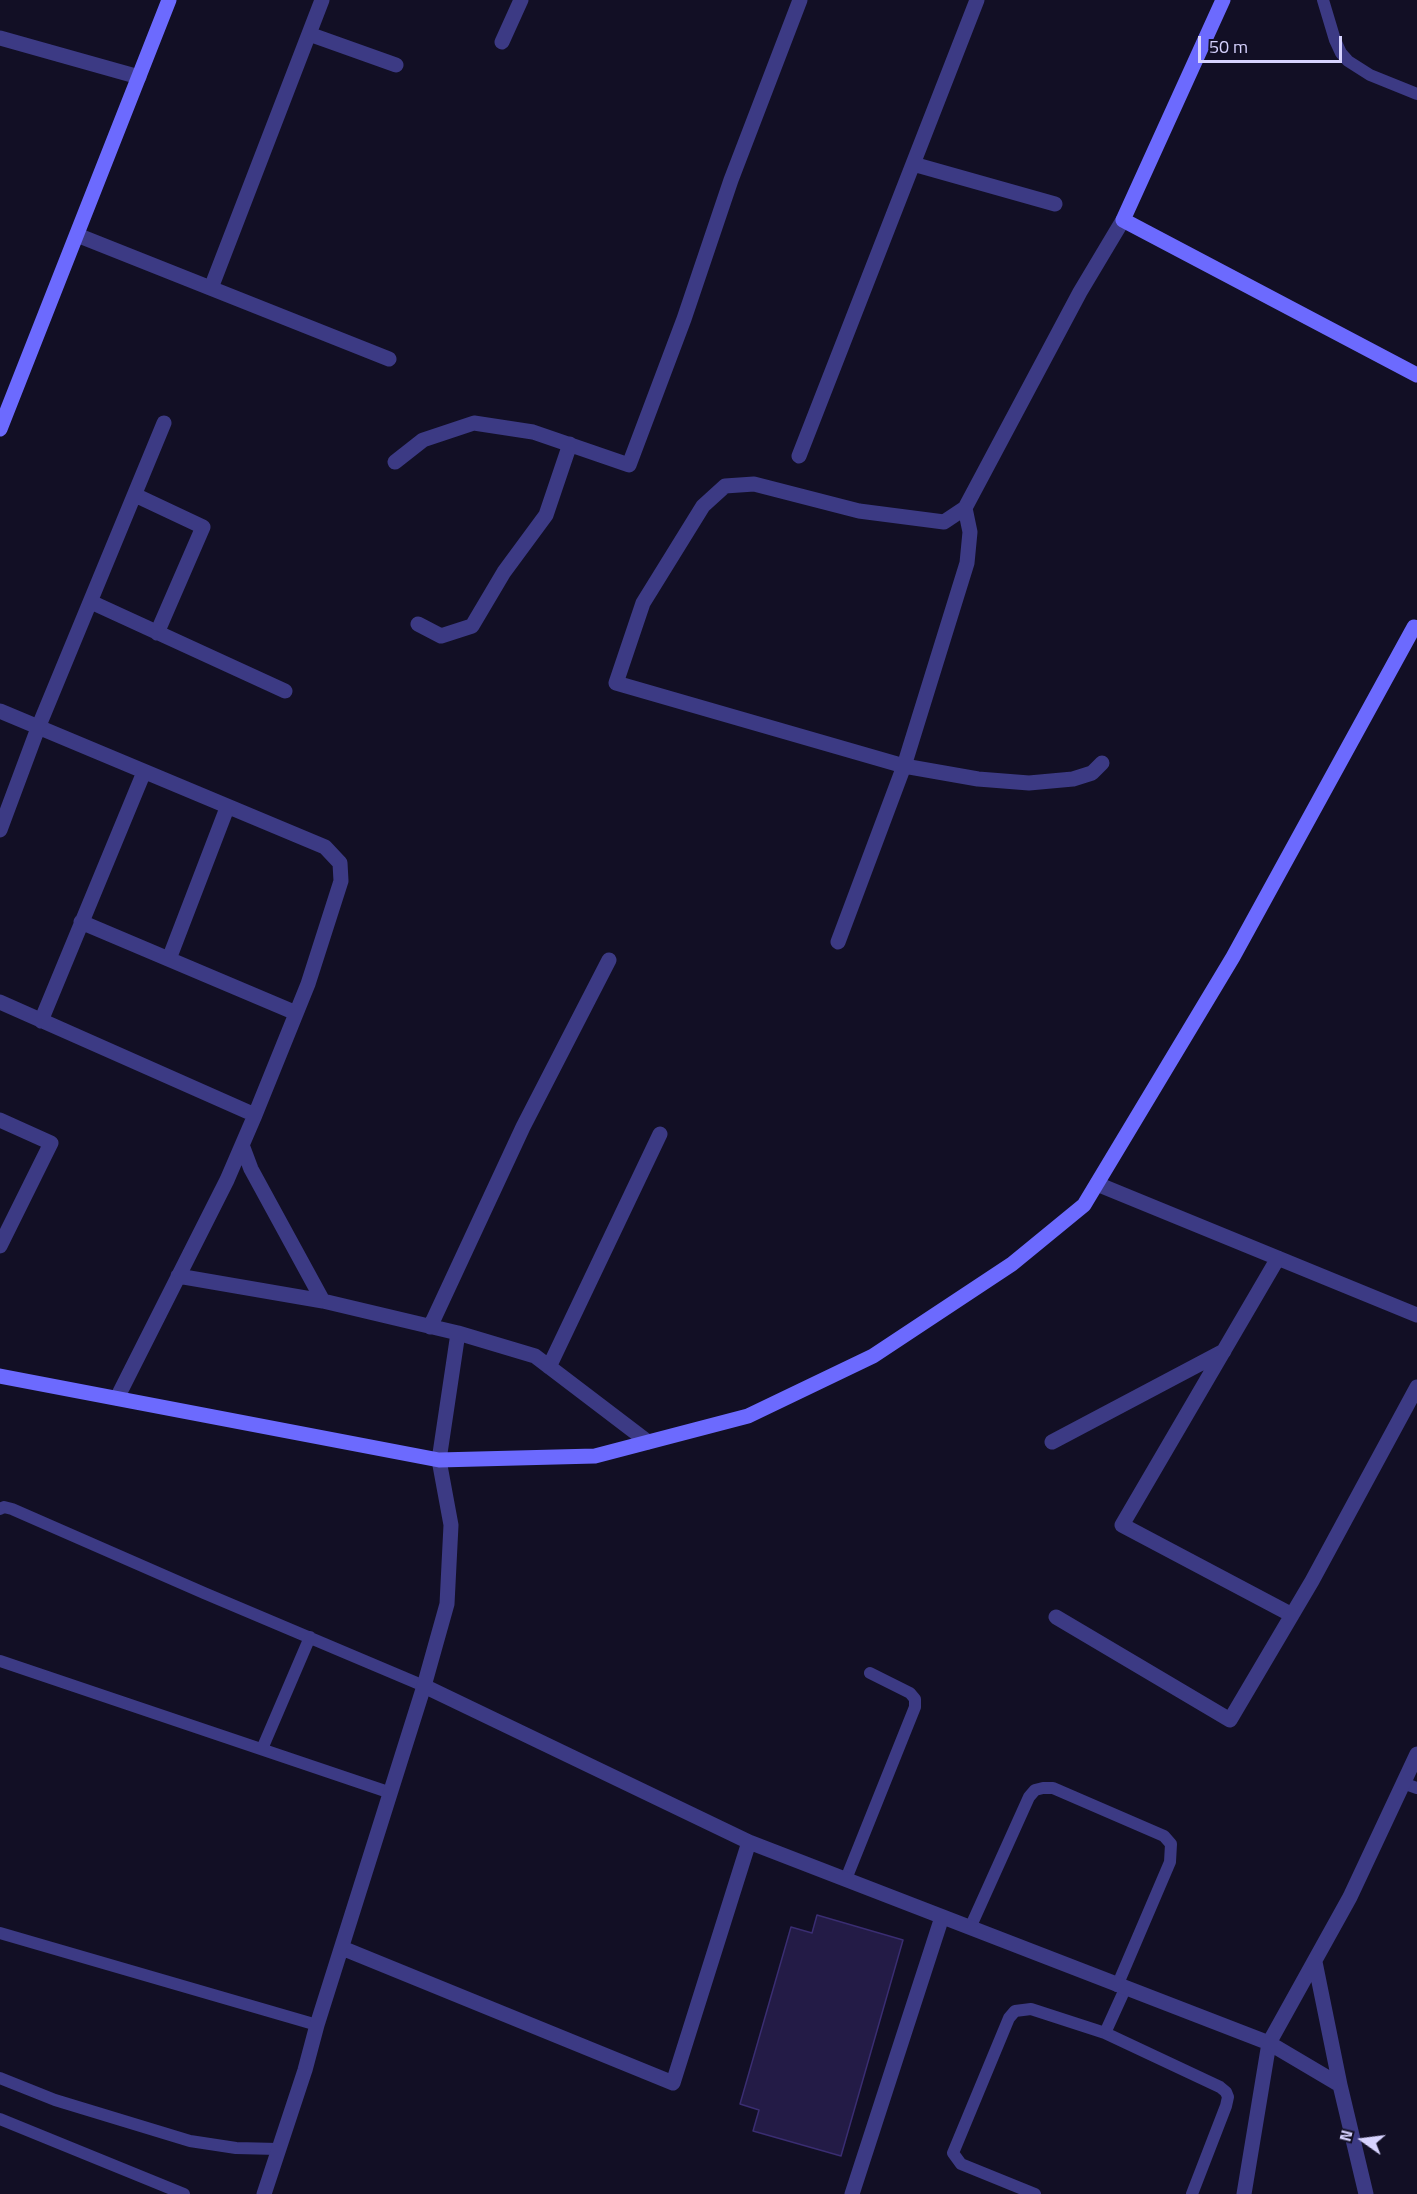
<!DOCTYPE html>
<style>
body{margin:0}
#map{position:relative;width:1417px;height:2194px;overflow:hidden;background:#120f25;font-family:"Titillium Web",sans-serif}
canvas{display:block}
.north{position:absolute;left:1333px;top:2110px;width:60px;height:60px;-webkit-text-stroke:4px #120f25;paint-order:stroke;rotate:284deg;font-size:16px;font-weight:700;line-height:24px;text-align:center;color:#d7d3ff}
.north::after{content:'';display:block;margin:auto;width:21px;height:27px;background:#d7d3ff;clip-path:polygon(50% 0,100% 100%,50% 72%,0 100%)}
.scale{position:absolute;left:1198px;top:36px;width:144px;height:27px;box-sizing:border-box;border:3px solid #d7d3ff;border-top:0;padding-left:8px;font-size:18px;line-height:21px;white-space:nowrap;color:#d7d3ff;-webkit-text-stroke:4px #120f25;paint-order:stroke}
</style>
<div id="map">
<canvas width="1417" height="2194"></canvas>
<div class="north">N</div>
<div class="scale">50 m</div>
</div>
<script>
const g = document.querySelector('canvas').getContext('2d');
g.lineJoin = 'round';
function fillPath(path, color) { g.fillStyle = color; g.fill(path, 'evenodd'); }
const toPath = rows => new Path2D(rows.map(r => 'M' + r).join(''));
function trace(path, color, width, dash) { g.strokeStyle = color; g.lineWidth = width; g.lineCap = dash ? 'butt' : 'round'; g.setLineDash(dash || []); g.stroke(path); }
const building = toPath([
 [817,1915,903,1940,841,2156,753,2131,759,2110,740,2104,791,1927,812,1933,817,1915]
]);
fillPath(building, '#231b46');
trace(building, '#3a2d72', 1.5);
trace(toPath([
 [1323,0,1335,40,1341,53,1348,61,1370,75,1417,94],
 [0,1509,4,1507,12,1509,204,1593,424,1686],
 [0,1661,391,1793],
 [262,1749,310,1637],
 [1403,1783,1417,1788],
 [846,1879,915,1707,915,1699,910,1693,870,1673],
 [970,1928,1029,1797,1035,1790,1043,1788,1053,1788,1164,1836,1171,1844,1170,1862,1117,1986],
 [0,1933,317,2025],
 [1105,2033,1220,2087,1226,2092,1228,2097,1226,2106,1192,2194],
 [0,2078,55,2100,190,2141,236,2148,278,2149],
 [0,2119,184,2194],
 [1035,2194,961,2164,953,2153,1009,2018,1015,2011,1031,2009,1105,2033,1125,1989]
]), '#3c3a84', 12);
trace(toPath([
 [309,34,396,65],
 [0,38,139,77],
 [502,42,521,0],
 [913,164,1055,204],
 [77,235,389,359],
 [211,288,322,0],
 [799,456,977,0],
 [395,462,423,440,474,423,533,432,629,465,684,319,731,180,800,0],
 [135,495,203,527,157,633],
 [91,602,285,691],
 [418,624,441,636,472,626,504,572,546,515,570,444],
 [0,711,325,847,340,863,341,881,308,984,255,1115,227,1180,117,1398],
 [1102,763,1092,773,1073,779,1029,783,978,779,904,766,616,683,643,603,703,506,725,486,754,484,859,511,944,522,965,508,1080,292,1123,220],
 [0,830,38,728,164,423],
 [81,922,296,1013],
 [838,942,904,766,967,563,970,532,965,508],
 [169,959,227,808],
 [0,1002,255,1115],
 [41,1021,144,772],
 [0,1120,51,1143,0,1246],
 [242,1145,251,1169,323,1301],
 [1097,1184,1417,1315],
 [1278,1258,1122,1525,1292,1615],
 [178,1276,323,1301,458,1333,535,1356,648,1442],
 [430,1327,523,1127,609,960],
 [549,1367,660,1134],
 [1052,1442,1224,1351],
 [1056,1617,1230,1720,1312,1581,1417,1387],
 [424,1686,749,1842,1269,2043,1340,2085],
 [342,1948,673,2083,749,1842],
 [1315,1962,1340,2085,1366,2194],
 [264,2194,305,2070,317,2025,424,1686,447,1604,451,1525,439,1460,458,1333],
 [852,2194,942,1917],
 [1244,2194,1269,2043,1350,1897,1417,1754]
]), '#3c3a84', 15);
trace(toPath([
 [1223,0,1123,220,1417,375],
 [0,429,169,0],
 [0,1376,439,1460,595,1456,748,1416,873,1356,1012,1264,1084,1205,1233,957,1414,627]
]), '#6c6afe', 15);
</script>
